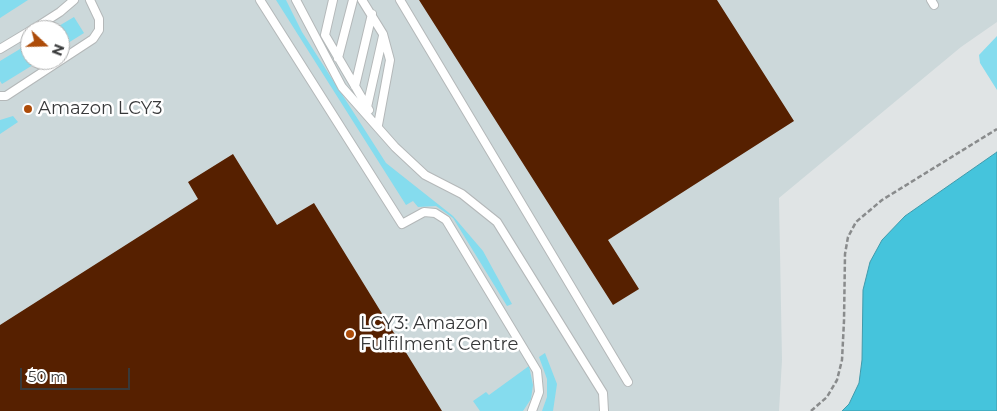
<!DOCTYPE html>
<style>
body{margin:0}
#map{position:relative;width:997px;height:411px;overflow:hidden;background:#e0e4e5;font-family:Montserrat,sans-serif}
canvas{display:block}
.north{position:absolute;left:20px;top:20px;width:50px;height:50px;box-sizing:border-box;background:#fff;border:1px solid #afb0b0;border-radius:50%;rotate:111deg;font-size:14px;font-weight:700;line-height:20px;text-align:center;color:#38393a}
.north::after{content:'';display:block;margin:auto;width:18px;height:22px;background:#ad4c09;clip-path:polygon(50% 0,100% 100%,50% 72%,0 100%)}
.scale{position:absolute;left:20px;top:368px;width:110px;height:22px;box-sizing:border-box;border:2px solid #38393a;border-top:0;padding-left:6px;font-size:15px;line-height:18px;white-space:nowrap;color:#38393a;-webkit-text-stroke:4px #fff;paint-order:stroke}
</style>
<div id="map">
<canvas width="997" height="411"></canvas>
<div class="north">N</div>
<div class="scale">50 m</div>
</div>
<script>
const g = document.querySelector('canvas').getContext('2d');
g.lineJoin = 'round';
function fillPath(path, color) { g.fillStyle = color; g.fill(path, 'evenodd'); }
const toPath = rows => new Path2D(rows.map(r => 'M' + r).join(''));
function trace(path, color, width, dash) { g.strokeStyle = color; g.lineWidth = width; g.lineCap = dash ? 'butt' : 'round'; g.setLineDash(dash || []); g.stroke(path); }
function drawText(font, color, halo, rows, align = 'center') {
  g.font = font + ' Montserrat,sans-serif'; g.lineWidth = 5; g.setLineDash([]); g.textBaseline = 'middle'; g.strokeStyle = halo; g.fillStyle = color; for (const [text, x, y, turn = 0] of rows) {
    g.save(); g.translate(x, y); g.rotate((+turn || 0) * Math.PI / 180); g.textAlign = isNaN(turn) ? turn : align; if (halo) g.strokeText(text, 0, 0); g.fillText(text, 0, 0); g.restore();
  }
}
fillPath(toPath([
 [0,0,997,0,997,22,961,47,779,198,782,360,779,411,0,411],
 [30,30,60,30,60,60,30,60]
]), '#ccd8da');
fillPath(toPath([
 [0,0,28,0,0,18],
 [276,0,286,0,302,32,386,163,453,216,483,251,512,304,507,306,453,218,436,206,418,207,413,201,406,205],
 [74,17,84,33,60,48,60,30,52,30],
 [997,36,997,90,980,63,979,55],
 [30,43,30,60,41,60,2,84,0,81,0,61],
 [13,116,18,122,0,134,0,120],
 [545,353,557,384,553,411,542,411,547,397,547,379,539,357],
 [529,366,533,385,531,399,523,411,480,411,473,401,486,392,489,395]
]), '#85dcee');
const water = toPath([
 [997,152,997,411,842,411,849,404,859,383,862,360,863,290,870,262,882,240,905,216,997,152]
]);
fillPath(water, '#45c4dc');
trace(water, '#419aab', 1);
fillPath(toPath([
 [419,0,717,0,794,121,608,240,639,289,613,305],
 [233,154,277,225,314,203,442,411,0,411,0,325,198,199,188,182]
]), '#562000');
const lane = toPath([
 [260,0,402,224,424,212,435,213,446,220,537,371,539,392,532,411],
 [296,0,342,87,395,147,425,175,462,194,497,222,603,393,604,411],
 [333,0,325,35,369,110],
 [362,0,383,34,390,60,378,125],
 [400,0,628,382],
 [931,0,934,5],
 [32,30,60,12,74,0],
 [0,49,30,31],
 [338,58,353,0],
 [355,86,372,14],
 [0,96,6,96,93,39,99,30,99,19,90,0],
 [367,107,383,36]
]);
trace(lane, '#b4b8b9', 10);
trace(toPath([
 [811,411,827,397,837,380,842,360,844,321,845,254,848,237,856,222,882,200,997,129]
]), '#898b8c', 2.5, [5, 2.5]);
trace(lane, '#fff', 8);
for (const [x, y, r, color] of [
 [28,109,5,"#ad4c09"],
 [350,334,5,"#ad4c09"]
]) { const dot = new Path2D(); dot.arc(x, y, r, 0, 2 * Math.PI); g.fillStyle = color; g.fill(dot); trace(dot, '#fff', 2); }
drawText('18px', '#38393a', '#fff', [
 ["Amazon LCY3",38,109],
 ["LCY3: Amazon",360,324],
 ["Fulfilment Centre",360,345]
], 'left');
</script>
